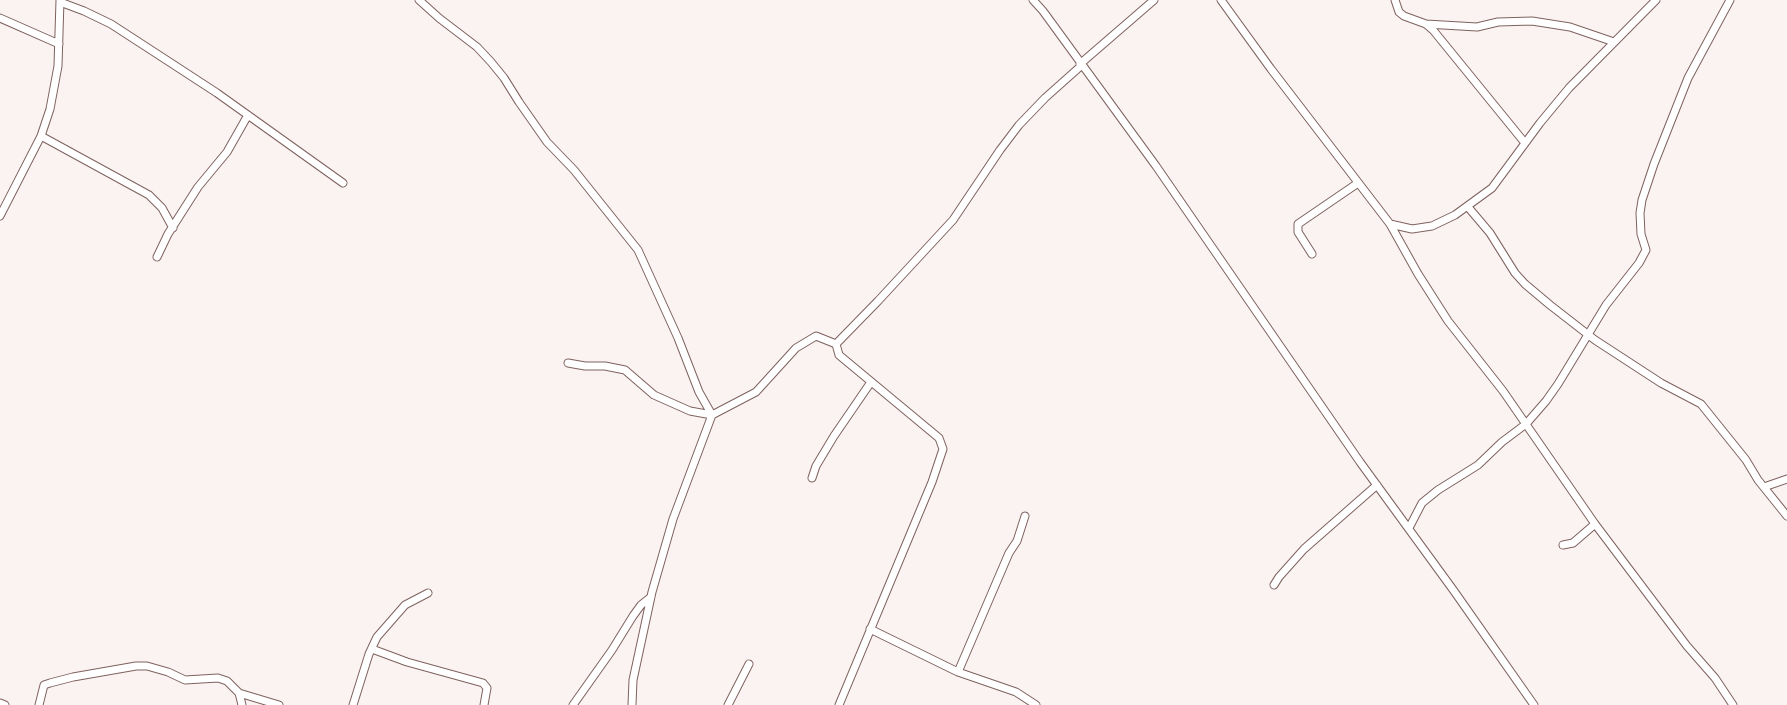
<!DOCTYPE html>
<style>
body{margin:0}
canvas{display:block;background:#faf3f2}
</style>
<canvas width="1787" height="705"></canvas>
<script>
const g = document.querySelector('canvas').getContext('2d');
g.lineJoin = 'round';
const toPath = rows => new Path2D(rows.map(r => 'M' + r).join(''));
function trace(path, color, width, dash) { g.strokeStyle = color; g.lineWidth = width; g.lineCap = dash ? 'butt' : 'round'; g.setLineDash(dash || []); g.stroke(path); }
const minor = toPath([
 [419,0,439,18,477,47,491,62,504,78,519,102,547,142,574,170,638,250,678,338,699,392,712,415,673,519,652,592,633,680,632,705],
 [1033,0,1043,11,1156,166,1360,462,1454,591,1534,705],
 [1221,0,1271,69,1390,224,1418,274,1448,321,1503,391,1595,524,1687,646,1715,678,1733,705],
 [1395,0,1399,12,1404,16,1426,24,1433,30,1525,143],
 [60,2,84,11,111,24,171,63,217,93,343,183],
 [0,18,59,44],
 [1426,24,1477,27,1498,22,1532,21,1570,27,1614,42],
 [1080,64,1154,0],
 [41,136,149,195,162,208,173,228],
 [1468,207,1490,233,1515,273,1525,284,1550,305,1595,340,1661,383,1701,404,1746,460,1758,480,1787,516],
 [0,216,41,136,50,109,58,66,60,0],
 [1390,224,1412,229,1432,226,1455,215,1492,188,1540,123,1569,88,1656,0],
 [1312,254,1298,232,1298,224,1358,183],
 [157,257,168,234,198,187,227,152,248,115],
 [568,363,585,366,605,366,625,370,654,395,690,411,712,415,756,392,796,348,816,336,836,344],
 [812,478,816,466,834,436,871,382],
 [1764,487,1787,479],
 [1409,528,1422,503,1438,490,1478,465,1502,442,1526,424,1546,401,1558,384,1606,305,1639,263,1646,250,1641,234,1640,213,1642,200,1654,164,1688,78,1730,0],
 [1563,545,1573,543,1595,524],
 [1274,585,1279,577,1304,549,1377,485],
 [870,629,958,672,1016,692,1036,705],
 [372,649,407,662,483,683,487,688,484,705],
 [958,672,1009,553,1017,541,1025,516],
 [239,693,242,705],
 [0,703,5,705],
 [39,705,44,685,50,683,73,677,136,666,147,666,168,672,185,680,218,678,227,681,239,693,279,705],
 [353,705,369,654,377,637,405,605,428,593],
 [573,705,612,650,633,616,641,605,651,597],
 [728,705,749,664],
 [839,705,932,482,943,449,939,438,839,355,836,344,878,301,953,220,1000,150,1019,125,1045,98,1082,65]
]);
trace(minor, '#7f625e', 9);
trace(minor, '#fff', 7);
</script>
